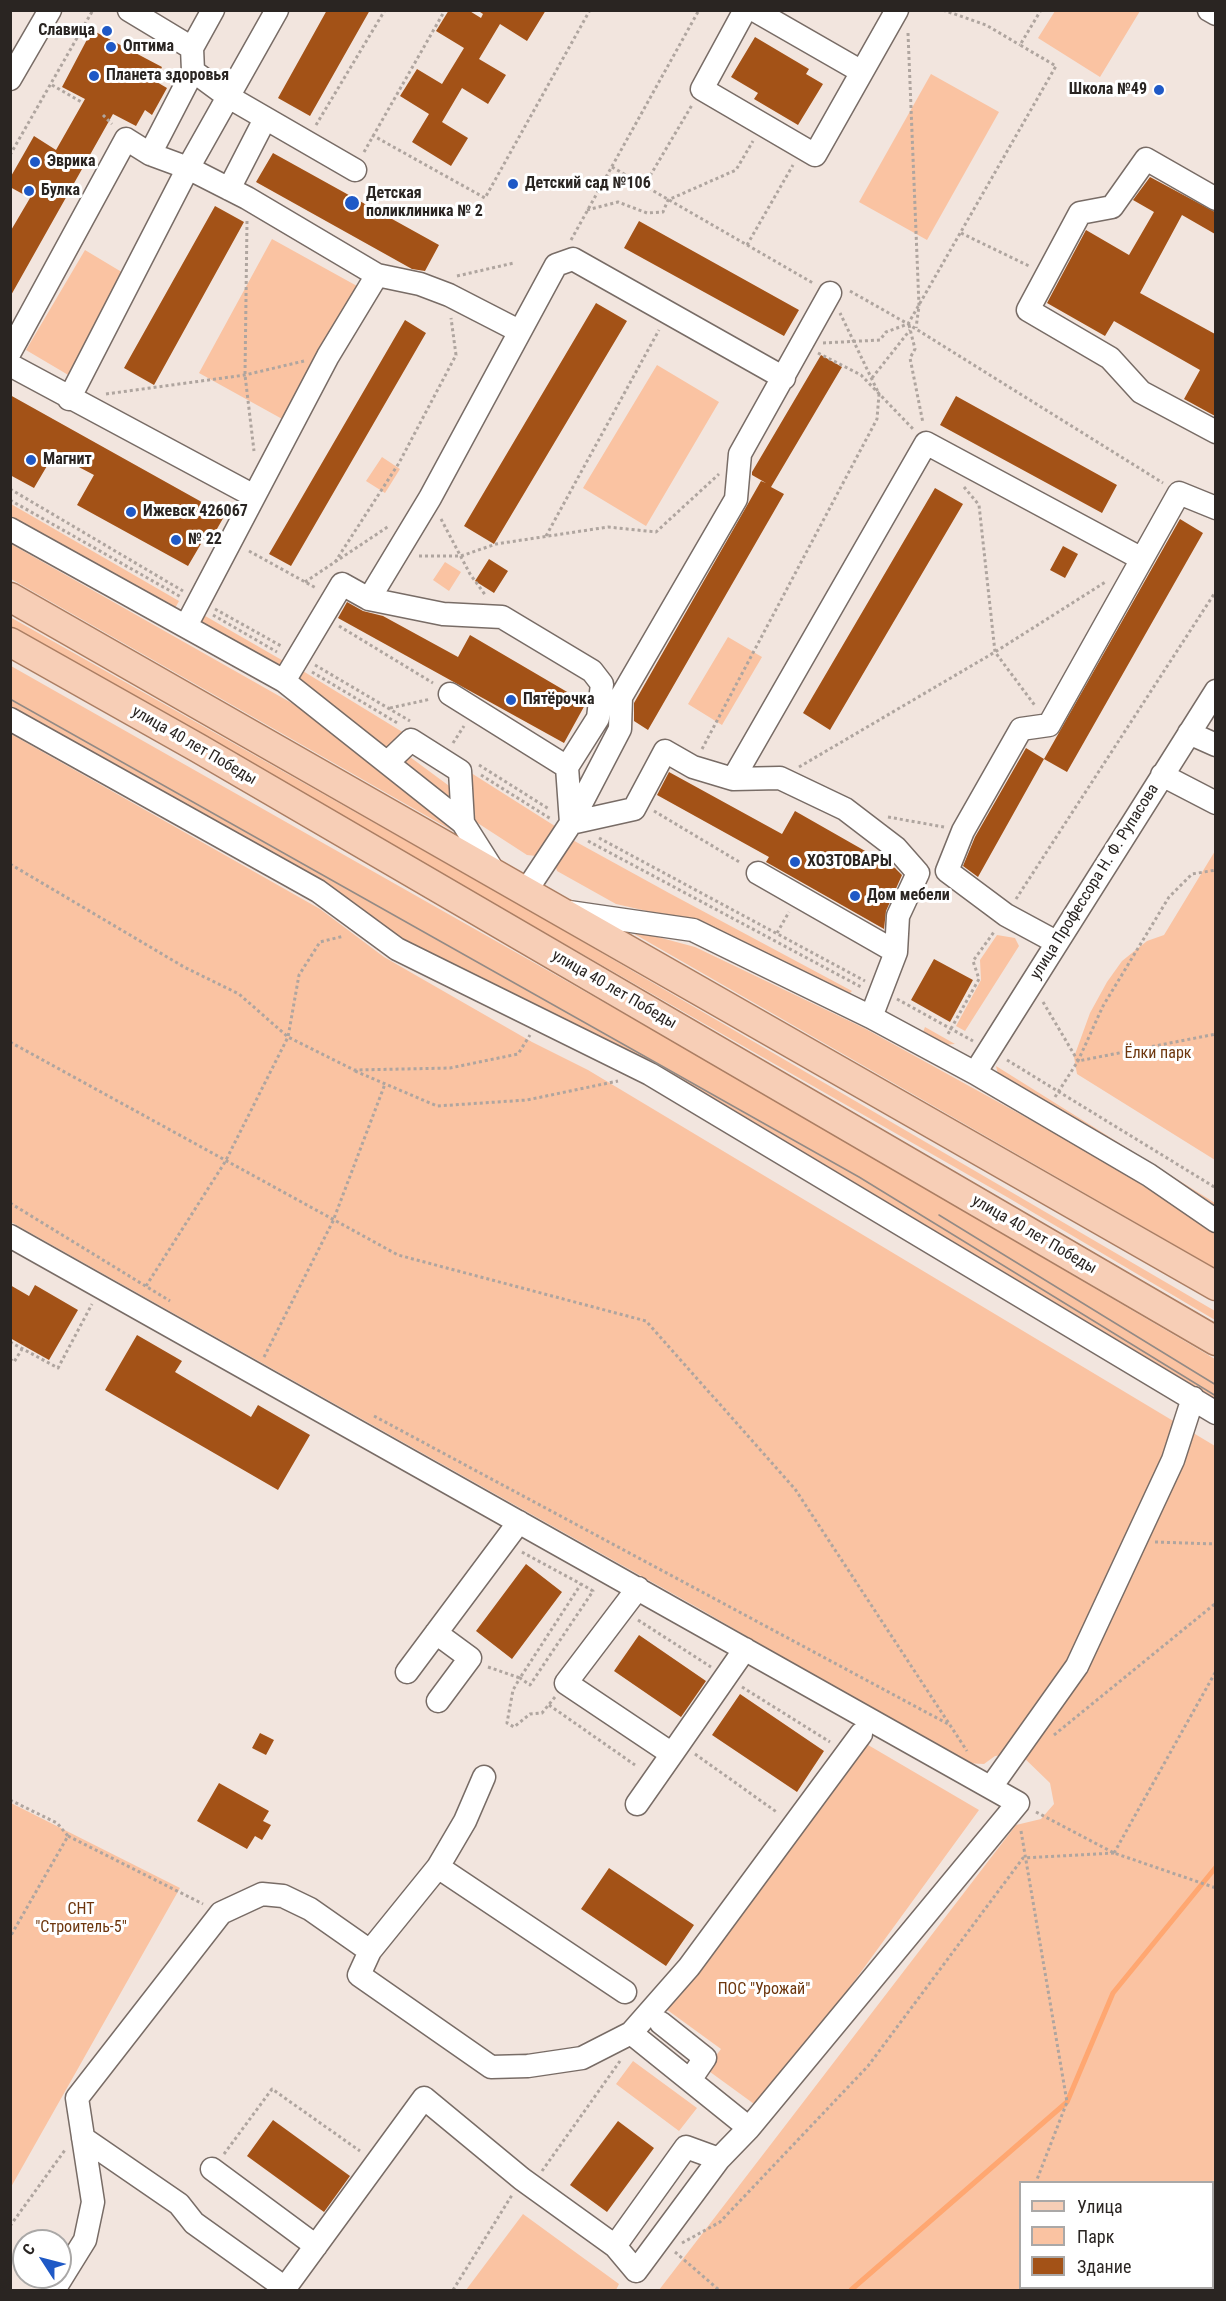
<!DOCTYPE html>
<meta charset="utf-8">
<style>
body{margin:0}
#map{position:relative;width:1226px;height:2301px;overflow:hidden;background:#f2e5de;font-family:"Roboto Condensed",sans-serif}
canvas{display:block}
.frame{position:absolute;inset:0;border:12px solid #2a2522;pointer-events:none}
.legend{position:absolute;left:1019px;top:2181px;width:195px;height:108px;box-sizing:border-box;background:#fff;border:2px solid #aaa8a7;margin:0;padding:8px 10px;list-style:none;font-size:18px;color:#2a2522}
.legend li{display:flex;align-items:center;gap:12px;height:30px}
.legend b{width:30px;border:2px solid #aaa8a7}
.north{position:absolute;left:12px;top:2229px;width:60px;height:60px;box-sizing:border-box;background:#fff;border:2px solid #aaa8a7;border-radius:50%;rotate:306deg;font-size:16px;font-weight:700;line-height:24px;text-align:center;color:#2a2522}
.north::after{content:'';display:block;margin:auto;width:21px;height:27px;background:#1f59c6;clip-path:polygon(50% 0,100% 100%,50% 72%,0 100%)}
</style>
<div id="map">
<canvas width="1226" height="2301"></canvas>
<div class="frame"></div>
<ul class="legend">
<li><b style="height:8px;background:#f7ceb6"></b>Улица</li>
<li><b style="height:16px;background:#fac3a2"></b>Парк</li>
<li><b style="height:16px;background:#a35217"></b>Здание</li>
</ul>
<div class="north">С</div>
</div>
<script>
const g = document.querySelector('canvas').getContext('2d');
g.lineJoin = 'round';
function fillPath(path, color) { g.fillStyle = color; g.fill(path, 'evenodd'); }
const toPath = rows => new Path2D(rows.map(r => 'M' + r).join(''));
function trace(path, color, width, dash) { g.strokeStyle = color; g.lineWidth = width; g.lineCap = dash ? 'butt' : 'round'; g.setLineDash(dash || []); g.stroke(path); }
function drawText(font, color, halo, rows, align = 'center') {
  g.font = font + ' "Roboto Condensed",sans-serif'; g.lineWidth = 6; g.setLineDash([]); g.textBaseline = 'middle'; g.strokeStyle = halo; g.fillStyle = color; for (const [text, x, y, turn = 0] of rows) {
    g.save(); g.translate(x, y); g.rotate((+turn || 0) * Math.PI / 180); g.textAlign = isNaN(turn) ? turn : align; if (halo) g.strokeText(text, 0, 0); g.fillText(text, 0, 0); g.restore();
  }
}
fillPath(toPath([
 [1055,11,1140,10,1140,11,1100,77,1038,38],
 [931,74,999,112,927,240,859,202],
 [272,239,357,286,284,420,199,373],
 [85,250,130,277,70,376,26,350],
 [657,365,719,402,646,526,583,488],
 [382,457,400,469,385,493,366,481],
 [11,504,179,601,173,612,11,522],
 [11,544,318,718,453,831,11,579],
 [445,562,461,572,449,591,433,580],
 [200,613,287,663,281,672,194,624],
 [10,617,523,907,1215,1311,1215,1320,1007,1197,11,627],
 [728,637,762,657,722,725,688,704],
 [11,666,732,1075,1215,1359,1215,1403,1112,1341,539,1026,11,711],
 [298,668,409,736,387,753,290,680],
 [11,734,320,909,384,957,532,1042,588,1070,1215,1446,1215,2290,659,2290,1016,1825,1041,1819,1054,1804,1050,1783,1020,1754,995,1756,984,1764,964,1763,700,1609,11,1222],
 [1020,2182,1212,2182,1212,2288,1020,2288],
 [410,757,456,791,456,809,400,765],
 [468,771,558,828,536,856,527,855,473,820],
 [569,838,669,893,852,991,846,997,700,923,616,904,557,871,554,861],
 [1215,851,1215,1160,1077,1074,1074,1057,1090,1013,1107,982,1122,961,1147,941,1164,935],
 [624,928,695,947,864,1028,1096,1156,1215,1231,1215,1268],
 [997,935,1015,938,1019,946,965,1031,956,1026,981,980,980,960],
 [925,1027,955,1044,942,1045,921,1037],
 [996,1066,1215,1203,1215,1212,999,1079],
 [863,1742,979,1810,761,2109,706,2069,721,2049,666,2009],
 [11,1803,180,1888,11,2187],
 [633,2061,697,2108,679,2131,616,2084],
 [523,2214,619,2284,616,2290,466,2290]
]), '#fac3a2');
trace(toPath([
 [851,2290,1067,2102,1113,1993,1216,1867]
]), '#ffa771', 5);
fillPath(toPath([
 [327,10,370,10,310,116,278,98],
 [449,10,468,10,481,18,483,14,477,10,546,10,527,41,500,24,479,59,506,75,488,104,462,88,442,122,468,138,451,166,412,142,429,114,400,96,417,69,442,84,464,48,436,31],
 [92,30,162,67,155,81,167,88,152,115,145,110,136,126,113,114,10,297,10,232,30,198,10,187,10,178,34,136,56,150,85,99,62,87],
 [755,37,809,69,806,74,823,84,798,125,754,99,758,93,731,77],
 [273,153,439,245,425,271,412,269,256,182],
 [1150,177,1215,212,1215,234,1182,215,1140,293,1215,334,1215,416,1184,399,1200,370,1114,321,1105,336,1047,303,1086,230,1129,255,1154,212,1133,200],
 [215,206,244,222,154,385,124,368],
 [639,221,799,310,784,336,624,248],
 [596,303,627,321,494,544,464,526],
 [405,320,426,333,291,566,269,554],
 [821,355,842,367,771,487,784,494,648,730,634,721,634,703,761,481,766,483,752,475,752,472],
 [10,395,225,515,210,541,205,537,188,566,97,516,77,505,94,475,54,454,34,488,10,475],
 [956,396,1117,485,1102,513,940,425],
 [935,488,963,504,830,730,803,713],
 [1180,519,1203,533,1067,772,1044,759],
 [1063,546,1078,554,1065,578,1050,570],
 [489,559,508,571,494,593,475,581],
 [347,602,363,611,383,616,458,657,470,635,586,703,564,743,338,618],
 [1026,748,1044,759,978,877,963,866,975,837],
 [669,772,782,834,795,811,895,868,902,875,886,911,884,929,766,862,769,857,657,795],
 [934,959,973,980,950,1022,911,1000],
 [10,1285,29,1296,35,1285,78,1310,49,1360,10,1338],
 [137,1335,182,1361,175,1372,251,1417,258,1405,310,1435,278,1490,105,1390],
 [526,1564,562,1592,512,1659,476,1631],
 [639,1635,706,1681,681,1717,614,1671],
 [740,1694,824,1751,797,1792,712,1735],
 [260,1733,274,1740,266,1755,252,1748],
 [219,1783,269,1811,263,1821,271,1825,262,1840,255,1836,247,1849,197,1821],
 [609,1868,694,1925,666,1966,581,1909],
 [273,2120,350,2176,324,2212,247,2156],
 [618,2121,654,2148,607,2212,570,2185]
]), '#a35217');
const minor = toPath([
 [129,10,192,48,193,71,150,154],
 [745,10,702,89,815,155,897,10],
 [754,10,862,72],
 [1209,10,1216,14],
 [192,48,213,10],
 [193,71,227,96,355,170],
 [10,79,50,10],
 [229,189,265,119],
 [1216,199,1146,159,1112,207,1080,213,1028,310,1110,358,1141,392,1216,432],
 [10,352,126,139,150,154,188,168,247,198,377,275,420,284,449,295,519,331],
 [10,365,254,496],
 [69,399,188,168,277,10],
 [10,529,284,681,463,823,494,872],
 [369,599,430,498,556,265,573,259,784,378],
 [186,626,328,356,377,275],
 [284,681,342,584,369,599,443,614,502,617,592,671,602,684,598,718,567,767,571,823,634,809,665,751,693,767,733,779,780,778,845,809,896,848,918,873,898,916,896,952,871,1017],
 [450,694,567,767],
 [10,719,318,891,397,949,650,1074,1216,1413],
 [1189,733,1216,745],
 [388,762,411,740,460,771,463,823],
 [1162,775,1216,803],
 [733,779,926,443,1142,559],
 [758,873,896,952],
 [526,891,571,823,620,729,621,697,736,499,740,454,830,293],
 [569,912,693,930,871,1017,975,1073,1149,1175,1216,1221],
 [1056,942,1006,915,947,871,963,831,1021,729,1049,725,1179,493,1216,508],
 [975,1073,1216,691],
 [10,1236,1018,1803,749,2128,719,2159,636,2271,615,2246],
 [436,1633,470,1658,438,1701],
 [407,1672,519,1522],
 [672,1754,745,1649],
 [991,1787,1077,1666,1173,1460,1193,1398],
 [637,1804,672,1754,566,1683,638,1588],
 [438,1867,625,1992],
 [370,1951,359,1975,491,2067,528,2066,582,2058,631,2033,689,1967,861,1734],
 [661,2023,705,2058,690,2080],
 [631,2033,749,2128],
 [83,2138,179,2204,194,2223,285,2288,424,2098,522,2179,615,2246,686,2147,719,2159],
 [212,2169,316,2246],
 [54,2290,85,2240,93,2202,77,2098,221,1913,262,1894,283,1896,310,1909,370,1951,438,1867,465,1821,484,1777]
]);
const major = toPath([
 [10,597,1216,1286],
 [10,642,198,748,1216,1341]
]);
trace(minor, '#786c66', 25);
trace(major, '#ab7e63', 31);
trace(toPath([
 [943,10,986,25,1020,45],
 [908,33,919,306,916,328],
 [52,85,83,103],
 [103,115,112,124],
 [316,125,385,10],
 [372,135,485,198,590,10],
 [364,152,445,10],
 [10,155,93,10],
 [612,167,813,283],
 [644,186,692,105],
 [587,210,618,202,647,213,663,212,668,200,736,170,753,141],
 [247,221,245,375,254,451],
 [961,233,1029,266],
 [571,240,699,10],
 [747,245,793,165],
 [457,276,514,263],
 [850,291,908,324,1163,483],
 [909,325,915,349,910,358,923,423],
 [823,343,880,340,886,332,908,324,1056,66,1020,45,1041,10],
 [818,353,861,375,914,430],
 [872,378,910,330],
 [106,394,245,375,304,361],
 [964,487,979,505,995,652,1036,707],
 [10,489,183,591],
 [10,500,181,597],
 [441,519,470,574,486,596],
 [546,536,659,330],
 [249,551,316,588],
 [419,556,461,556,496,544,608,527,656,532,719,474],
 [335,562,399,463,456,355,451,318],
 [305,582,389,526],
 [215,609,283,647],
 [213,615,277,652],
 [339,626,433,683],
 [315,665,410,721],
 [312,672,399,724],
 [390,708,431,699],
 [453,743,464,726],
 [702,749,877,419,879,394,840,313],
 [479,765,549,809],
 [799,767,995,652,1107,581],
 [481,775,551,819],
 [654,811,741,863],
 [888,817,944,827],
 [599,838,865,981],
 [588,841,863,988],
 [10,864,184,967,239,994,288,1037,354,1070,450,1068,518,1054,530,1035],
 [1016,899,1216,591],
 [777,933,789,912],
 [897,999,973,1041],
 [1043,1002,1078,1061,1216,1034],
 [948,1034,979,979,973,961,994,932],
 [10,1042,398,1255,646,1321,795,1489,967,1751],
 [1007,1060,1216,1188],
 [355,1071,437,1106,527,1100,618,1081],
 [1055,1097,1078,1061,1103,1006,1169,897,1192,874,1216,870],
 [10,1203,170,1301],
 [146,1286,225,1162,288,1037,299,975,320,942,344,936],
 [10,1342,58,1368,92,1304],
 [264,1357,333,1221,385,1084],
 [10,1359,14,1362,22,1349],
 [374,1416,950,1725],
 [1155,1542,1216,1544],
 [638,1620,711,1667],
 [488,1667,520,1678,581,1584,520,1551],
 [742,1687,830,1742],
 [555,1697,542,1713,530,1714,514,1727,507,1723,513,1690,520,1678,530,1685,593,1591,581,1584],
 [549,1705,635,1765],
 [1054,1735,1216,1603],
 [695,1754,778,1813],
 [10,1800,57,1823,68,1836,10,1937],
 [1036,1812,1114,1853,1216,1888],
 [1021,1831,1067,2102,1036,2182],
 [68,1836,203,1904],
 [1114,1853,1216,1671],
 [224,2154,272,2089,360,2151],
 [542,2171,620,2061],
 [10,2226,65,2150],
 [682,2243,720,2222,868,2066,1023,1858,1114,1853],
 [675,2252,719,2290],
 [1025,2288,1025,2290],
 [453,2290,512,2195]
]), '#afa59f', 3, [3, 3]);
trace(minor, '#fff', 22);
trace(major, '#f7ceb6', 28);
trace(toPath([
 [10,699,859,1177,1216,1396],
 [939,1215,1216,1385]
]), '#938a85', 1.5);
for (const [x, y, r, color] of [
 [107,31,6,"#1f59c6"],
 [111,47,6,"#1f59c6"],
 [94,76,6,"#1f59c6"],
 [1159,90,6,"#1f59c6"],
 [35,162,6,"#1f59c6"],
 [513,184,6,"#1f59c6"],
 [29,191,6,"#1f59c6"],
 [352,203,8,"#1f59c6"],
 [31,460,6,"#1f59c6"],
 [131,512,6,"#1f59c6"],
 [176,540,6,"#1f59c6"],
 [511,700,6,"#1f59c6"],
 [795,862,6,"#1f59c6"],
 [855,896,6,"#1f59c6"]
]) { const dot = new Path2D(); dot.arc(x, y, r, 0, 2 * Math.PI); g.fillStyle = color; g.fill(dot); trace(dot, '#fff', 2); }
drawText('bold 16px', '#2a2522', '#fff', [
 ["Славица",95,31,"right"],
 ["Оптима",123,47],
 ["Планета здоровья",106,76],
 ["Школа №49",1147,90,"right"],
 ["Эврика",47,162],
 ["Детский сад №106",525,184],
 ["Булка",41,191],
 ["Детская",366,194],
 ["поликлиника № 2",366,212],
 ["Магнит",43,460],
 ["Ижевск 426067",143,512],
 ["№ 22",188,540],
 ["Пятёрочка",523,700],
 ["ХОЗТОВАРЫ",807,862],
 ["Дом мебели",867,896]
], 'left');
drawText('16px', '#2a2522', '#fff', [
 ["улица 40 лет Победы",194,746,30],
 ["улица Профессора Н. Ф. Рупасова",1095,882,-58],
 ["улица 40 лет Победы",614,990,30],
 ["улица 40 лет Победы",1034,1235,30]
]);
drawText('16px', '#6d360d', '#fff', [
 ["Ёлки парк",1158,1054],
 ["СНТ",81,1910],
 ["\"Строитель-5\"",81,1928],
 ["ПОС \"Урожай\"",764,1990]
]);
</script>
